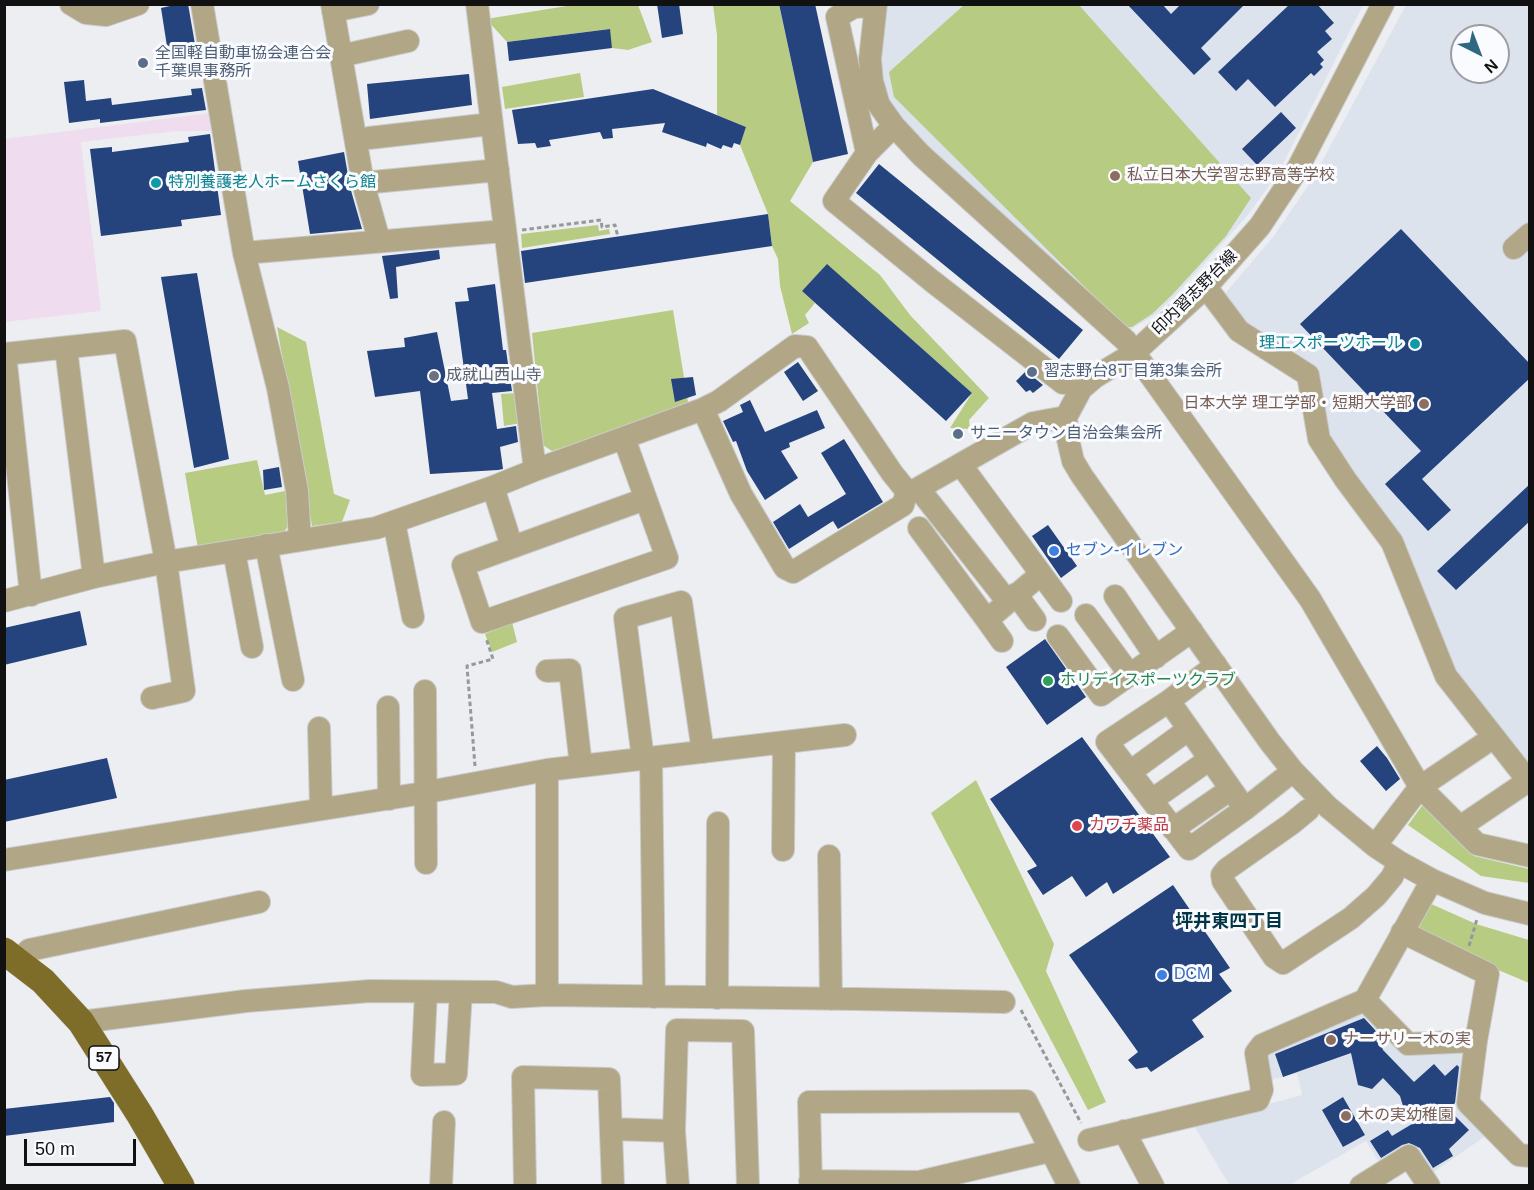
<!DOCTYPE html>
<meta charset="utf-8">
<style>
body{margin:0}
#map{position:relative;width:1534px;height:1190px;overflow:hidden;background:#eceef1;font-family:Helvetica,sans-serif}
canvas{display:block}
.frame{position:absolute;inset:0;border:6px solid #111112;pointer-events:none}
.north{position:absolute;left:1450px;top:24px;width:60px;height:60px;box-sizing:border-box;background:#f9fbfe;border:2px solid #9c9da0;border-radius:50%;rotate:138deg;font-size:16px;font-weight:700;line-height:24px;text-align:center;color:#111112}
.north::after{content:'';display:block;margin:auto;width:21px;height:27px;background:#2d6780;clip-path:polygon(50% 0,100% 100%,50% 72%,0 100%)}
.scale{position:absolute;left:24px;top:1139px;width:112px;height:27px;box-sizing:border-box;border:3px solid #111112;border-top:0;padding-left:8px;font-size:18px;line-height:21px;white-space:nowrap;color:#111112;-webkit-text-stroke:4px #f9fbfe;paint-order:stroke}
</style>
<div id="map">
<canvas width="1534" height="1190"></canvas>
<div class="frame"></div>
<div class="north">N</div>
<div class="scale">50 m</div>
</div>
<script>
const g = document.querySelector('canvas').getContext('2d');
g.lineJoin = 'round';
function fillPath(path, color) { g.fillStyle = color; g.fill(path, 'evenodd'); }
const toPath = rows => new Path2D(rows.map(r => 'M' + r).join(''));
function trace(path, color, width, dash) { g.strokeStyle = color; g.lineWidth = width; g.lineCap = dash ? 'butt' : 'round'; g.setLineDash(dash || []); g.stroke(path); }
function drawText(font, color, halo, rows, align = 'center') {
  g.font = font + ' Helvetica,"Noto Sans JP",sans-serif'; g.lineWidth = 6; g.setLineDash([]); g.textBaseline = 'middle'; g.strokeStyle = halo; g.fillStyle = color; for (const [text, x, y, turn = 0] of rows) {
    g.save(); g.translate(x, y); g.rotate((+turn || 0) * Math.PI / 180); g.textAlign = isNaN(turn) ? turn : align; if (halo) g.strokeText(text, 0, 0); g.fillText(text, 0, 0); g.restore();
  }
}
fillPath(toPath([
 [211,113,213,131,177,131,81,142,101,311,5,322,4,139]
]), '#efddef');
fillPath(toPath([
 [885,5,1363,5,1284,162,1266,190,1247,216,1174,297,1155,315,1131,329,1124,328,939,161,886,100,877,52],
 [1406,5,1529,5,1529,774,1453,673,1323,437,1312,372,1244,326,1223,296,1273,237,1312,180],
 [1462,36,1498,36,1498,72,1462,72],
 [1366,1011,1402,1053,1464,1049,1487,1135,1428,1176,1382,1167,1366,1141,1289,1185,1230,1186,1193,1124,1302,1095,1297,1073,1267,1081,1267,1051]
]), '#dde3ed');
fillPath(toPath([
 [573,5,638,5,652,42,628,50,612,48,609,29,507,42,486,19],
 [713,5,779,5,813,162,790,201,880,275,910,315,989,398,969,420,970,429,950,428,972,393,827,265,802,291,815,303,805,315,809,323,792,334,780,286,778,259,772,246,768,214,740,145,746,127,717,115,717,35],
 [964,5,1079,5,1251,198,1226,236,1172,295,1152,314,1132,327,1125,327,894,97,889,72],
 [580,73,584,97,505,109,502,87],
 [598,225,599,231,609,229,610,234,522,248,521,234],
 [673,310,689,408,552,451,543,445,532,333],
 [277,327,306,342,334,494,350,500,342,522,312,526],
 [518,393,521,423,504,426,501,394],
 [257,460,265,495,290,490,289,524,283,534,198,549,185,473],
 [512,622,517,642,492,652,485,634],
 [976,780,1054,944,1046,971,1106,1102,1088,1110,931,813],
 [1424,803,1474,856,1529,869,1529,883,1481,876,1408,825],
 [1429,903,1476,924,1529,940,1529,983,1411,933]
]), '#b8cb83');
fillPath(toPath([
 [179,4,188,4,199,67,171,72,161,8],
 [657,4,679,4,683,34,662,38],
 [779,4,815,4,848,154,813,162],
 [1127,4,1162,4,1171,14,1181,4,1245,4,1201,48,1211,59,1194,75],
 [1290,4,1317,4,1334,23,1325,31,1332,39,1317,52,1324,60,1320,64,1323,67,1314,76,1311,73,1275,107,1248,79,1236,91,1218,72],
 [610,29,612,48,509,61,507,42],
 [469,74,472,105,370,119,367,84],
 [84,80,86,101,111,98,112,105,192,95,191,89,202,88,206,110,100,123,100,119,69,123,64,82],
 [653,89,746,127,740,145,734,143,732,148,723,145,721,149,707,143,706,147,662,132,665,123,612,129,613,138,603,139,600,132,549,140,551,146,537,148,535,143,518,144,512,110],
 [1281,112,1296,128,1257,165,1242,149],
 [210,134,221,215,181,220,182,226,101,236,90,149,112,147,112,152,189,142,188,137],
 [344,152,350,187,362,229,310,234,298,161],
 [879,164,1083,330,1059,359,856,193],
 [768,214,772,246,525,283,521,251],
 [1401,229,1530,364,1530,378,1422,479,1451,510,1428,531,1385,484,1421,451,1300,324],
 [439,250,440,259,396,267,398,298,390,299,382,256],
 [827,264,972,393,946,421,802,291],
 [197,273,229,459,194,468,161,277],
 [495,284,503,350,506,350,512,391,492,393,497,429,516,426,518,442,500,447,503,469,498,470,430,474,420,391,375,397,367,351,405,347,404,338,437,332,451,401,468,399,455,302,469,301,467,288],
 [798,362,818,391,803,401,784,372],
 [1026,371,1043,385,1033,393,1030,390,1026,392,1016,381],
 [693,377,696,395,675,402,671,379],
 [750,400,765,432,817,410,825,428,789,443,790,447,781,451,798,478,765,500,747,471,736,441,733,442,723,421,743,412,740,405],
 [844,439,883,502,838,529,833,521,789,549,773,522,800,504,808,517,846,494,821,453],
 [279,467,282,487,264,490,263,470],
 [1530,484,1530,521,1456,590,1437,571],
 [1048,525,1077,566,1061,578,1032,536],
 [80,611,87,645,4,665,4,628],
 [1045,639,1086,697,1047,725,1006,667],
 [1082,737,1170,857,1113,894,1107,882,1086,897,1072,876,1043,895,1027,871,1037,866,990,799],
 [1377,746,1387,758,1400,779,1386,791,1360,761],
 [107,758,117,798,4,822,4,780],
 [1173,885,1230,968,1219,974,1232,991,1192,1020,1204,1037,1151,1072,1147,1067,1136,1069,1128,1060,1138,1052,1069,955],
 [1364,1018,1375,1030,1383,1050,1414,1082,1434,1064,1445,1076,1457,1065,1459,1067,1455,1103,1448,1109,1469,1130,1449,1149,1453,1156,1433,1168,1420,1148,1409,1143,1402,1145,1381,1158,1370,1141,1388,1130,1392,1136,1417,1121,1403,1106,1400,1096,1383,1078,1372,1089,1358,1085,1351,1053,1283,1077,1275,1054],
 [110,1097,114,1103,114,1122,4,1136,4,1109],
 [1343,1097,1365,1135,1343,1147,1322,1110]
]), '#25437d');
const minor = toPath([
 [71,4,86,13,106,15,138,4],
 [202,4,244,253,278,388,297,491,300,540],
 [332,4,363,183,379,240],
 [477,4,535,470],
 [876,4,870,59,872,81,879,105,894,126,921,155,1126,341,1310,599,1420,787,1477,844,1530,856],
 [1383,4,1297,170,1260,226,1206,287,1134,353,1095,377,1081,389,1066,417,1067,435,1073,461,1082,476,1270,742,1293,771,1328,807,1375,846,1399,862,1432,880,1485,903,1530,914],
 [876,6,854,7,837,17,867,153,894,126],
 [333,11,368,4],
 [340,56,408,41],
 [369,138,491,124],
 [867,153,834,201,932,281,1063,383],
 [363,183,498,170],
 [1514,248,1530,234],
 [244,253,504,231],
 [1206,287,1239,331,1308,375,1319,439,1345,479,1392,542,1446,676,1530,783],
 [66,348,94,577],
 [703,409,741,494,785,568,793,572,903,505,907,491],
 [624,438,667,558,482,622,463,565,645,499],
 [961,465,1061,601],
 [493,487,512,547],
 [919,489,1008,602],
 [394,522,413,617],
 [919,528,987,620,1041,574],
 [266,545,293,680],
 [234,551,252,647],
 [1016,594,1035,620],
 [31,595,5,354,125,341,166,562,184,691,152,698],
 [1115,596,1156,657],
 [4,601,94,577,166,562,376,528,493,487,535,470,703,409,719,401,795,346,807,347,892,473,905,489,910,493,1033,423,1066,417],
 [1086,615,1130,675],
 [987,620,1002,641],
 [1058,636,1101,695,1192,631],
 [1216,665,1169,701,1107,742,1189,849,1245,809,1293,771],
 [547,671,570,670,581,766],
 [425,691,426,863],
 [1169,701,1245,809],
 [388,707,389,799],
 [319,728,321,809],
 [651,758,654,997],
 [643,759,625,618,681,602,703,752],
 [547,770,547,995],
 [1130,772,1189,729],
 [1152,800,1210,759],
 [1308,810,1291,824,1227,869,1222,875,1223,881,1274,957,1283,963,1351,918,1376,896,1392,877,1399,862],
 [1460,827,1528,781],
 [1173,829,1231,789],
 [1375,846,1420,787,1494,737],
 [783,850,784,743],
 [829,856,831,999],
 [4,860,417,794,547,770,845,735],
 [1402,932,1488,974,1476,1041,1468,1103,1519,1155,1530,1156],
 [19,961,29,950,259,902],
 [426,992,422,1075,456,1074,461,992],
 [717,998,718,823],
 [1365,1000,1408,1044,1476,1041],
 [81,1022,246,1001,370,991,496,992,512,997,547,995,857,999,1004,1002],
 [611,1129,674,1131,678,1186],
 [674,1131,677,1030,743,1031,748,1186],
 [1124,1131,1153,1186],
 [1089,1140,1258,1100,1262,1090,1256,1053,1262,1045,1365,1000,1432,880],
 [810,1181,919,1182,1050,1151],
 [441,1186,444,1122],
 [525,1186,523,1077,609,1079,613,1186],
 [811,1186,809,1102,1026,1101,1069,1186],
 [1361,1186,1409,1156,1429,1186]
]);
const major = toPath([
 [4,951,43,981,81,1022,140,1115,181,1186]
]);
trace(minor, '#c9cbcd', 24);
trace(major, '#c9cbcd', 28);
trace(toPath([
 [522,230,601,220,602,227,615,225,618,237],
 [475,766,467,666,493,659,486,638],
 [1469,946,1477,919],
 [1021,1010,1081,1123]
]), '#97989b', 3, [4.5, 3]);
trace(minor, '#b1a786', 22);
trace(major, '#7e6c29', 27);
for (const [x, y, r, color] of [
 [143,63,6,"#5c6f8a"],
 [1115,176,6,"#8d6e63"],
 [156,183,6,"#0f9aa8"],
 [1415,344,6,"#0f9aa8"],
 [1032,372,6,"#5c6f8a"],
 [434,376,6,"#6b7280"],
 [1424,404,6,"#8d6e63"],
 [958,434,6,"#5c6f8a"],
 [1054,551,6,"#3f7fe0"],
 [1048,681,6,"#2e9e5b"],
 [1077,826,6,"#e0444e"],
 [1162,975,6,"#3f7fe0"],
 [1331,1040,6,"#8d6e63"],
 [1346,1116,6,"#8d6e63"]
]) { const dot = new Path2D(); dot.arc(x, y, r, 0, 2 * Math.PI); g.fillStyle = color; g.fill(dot); trace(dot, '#f9fbfe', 2); }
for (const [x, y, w] of [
 [104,1058,30]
]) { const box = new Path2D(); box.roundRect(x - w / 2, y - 12, w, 24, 4.5); g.fillStyle = '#f9fbfe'; g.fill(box); trace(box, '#111112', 1.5); }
drawText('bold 15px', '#111112', null, [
 ["57",104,1058]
]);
drawText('16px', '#4e5e75', '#f9fbfe', [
 ["全国軽自動車協会連合会",155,54],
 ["千葉県事務所",155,72],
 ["習志野台8丁目第3集会所",1044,372],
 ["サニータウン自治会集会所",970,434]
], 'left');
drawText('16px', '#785e54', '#f9fbfe', [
 ["私立日本大学習志野高等学校",1127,176],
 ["日本大学 理工学部・短期大学部",1412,404,"right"],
 ["ナーサリー木の実",1343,1040],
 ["木の実幼稚園",1358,1116]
], 'left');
drawText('16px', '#0d838f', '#f9fbfe', [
 ["特別養護老人ホームさくら館",168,183],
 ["理工スポーツホール",1403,344,"right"]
], 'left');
drawText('16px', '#111112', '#f9fbfe', [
 ["印内習志野台線",1195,293,-45]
]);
drawText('16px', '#5b616d', '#f9fbfe', [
 ["成就山西山寺",446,376]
], 'left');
drawText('16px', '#366cbe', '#f9fbfe', [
 ["セブン-イレブン",1066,551],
 ["DCM",1174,975]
], 'left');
drawText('16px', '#27864d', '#f9fbfe', [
 ["ホリデイスポーツクラブ",1060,681]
], 'left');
drawText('16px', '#be3a42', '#f9fbfe', [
 ["カワチ薬品",1089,826]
], 'left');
drawText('bold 18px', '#013547', '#f9fbfe', [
 ["坪井東四丁目",1229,922]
]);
</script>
